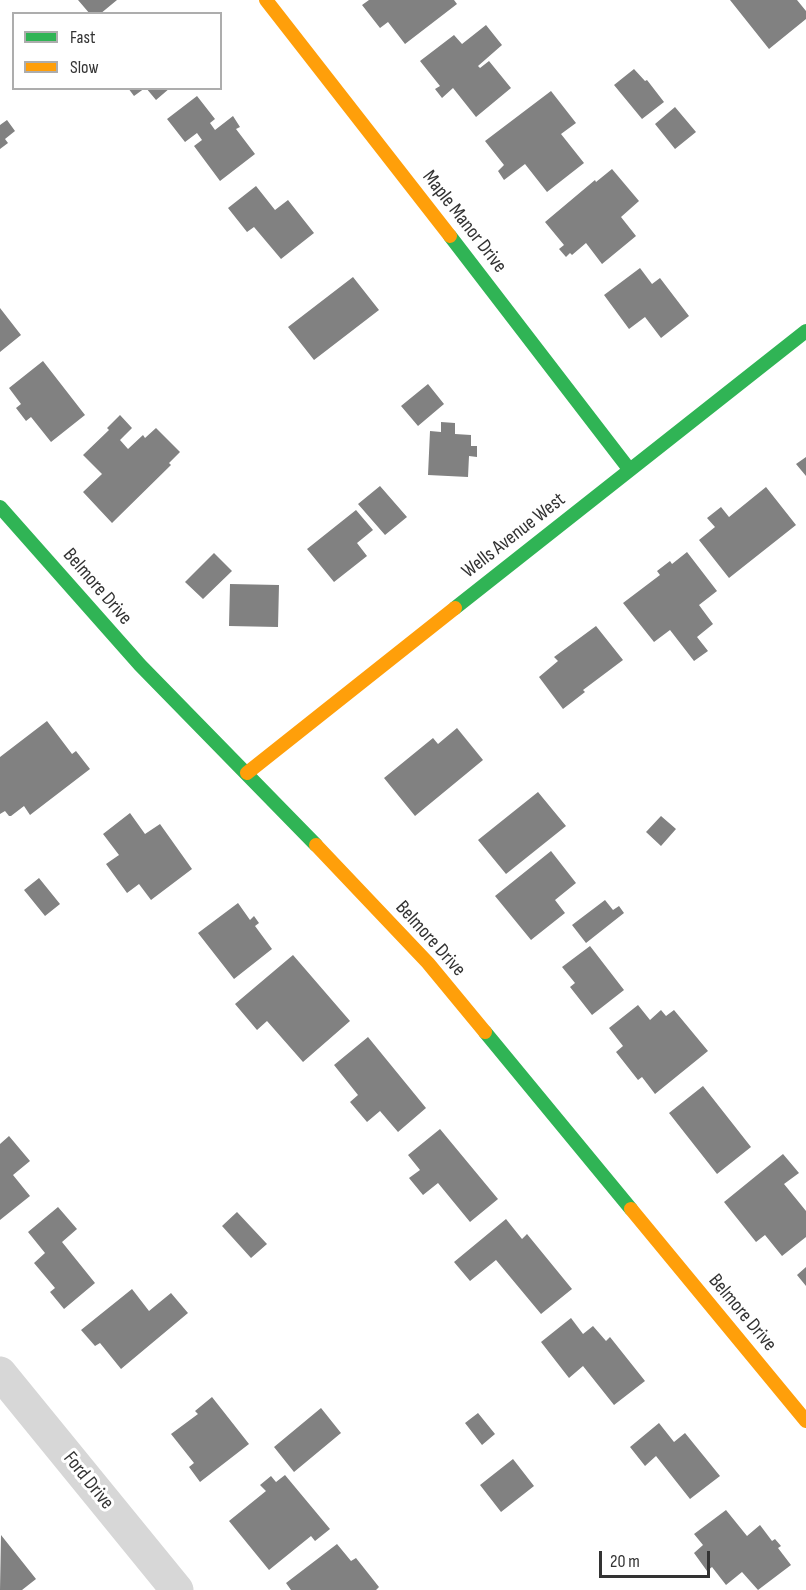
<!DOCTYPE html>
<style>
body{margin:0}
#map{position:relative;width:806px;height:1590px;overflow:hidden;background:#fff;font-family:"Sofia Sans Condensed",sans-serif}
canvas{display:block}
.legend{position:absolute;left:12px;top:12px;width:210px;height:78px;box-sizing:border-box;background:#fff;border:2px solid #adadad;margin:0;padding:8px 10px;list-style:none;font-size:18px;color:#333}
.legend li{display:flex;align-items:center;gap:12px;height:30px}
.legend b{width:30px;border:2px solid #adadad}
.scale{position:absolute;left:599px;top:1551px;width:111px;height:27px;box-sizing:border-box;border:3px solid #333;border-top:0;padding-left:8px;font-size:18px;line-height:21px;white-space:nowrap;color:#333;-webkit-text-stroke:4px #fff;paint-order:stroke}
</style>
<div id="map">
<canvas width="806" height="1590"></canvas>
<ul class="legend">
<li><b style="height:8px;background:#30b455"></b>Fast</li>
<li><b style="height:8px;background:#ff9f0a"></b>Slow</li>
</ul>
<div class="scale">20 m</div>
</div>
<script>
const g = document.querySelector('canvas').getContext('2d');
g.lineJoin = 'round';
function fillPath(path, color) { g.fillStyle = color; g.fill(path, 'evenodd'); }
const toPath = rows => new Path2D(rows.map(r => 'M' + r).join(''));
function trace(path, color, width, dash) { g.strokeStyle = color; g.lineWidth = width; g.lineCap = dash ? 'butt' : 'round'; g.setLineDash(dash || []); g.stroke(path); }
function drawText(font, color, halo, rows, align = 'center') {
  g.font = font + ' "Sofia Sans Condensed",sans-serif'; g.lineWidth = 6; g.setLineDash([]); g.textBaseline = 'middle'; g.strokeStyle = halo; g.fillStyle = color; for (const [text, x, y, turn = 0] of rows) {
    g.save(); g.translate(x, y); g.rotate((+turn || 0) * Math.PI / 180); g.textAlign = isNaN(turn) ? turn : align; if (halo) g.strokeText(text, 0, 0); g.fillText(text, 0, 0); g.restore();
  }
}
fillPath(toPath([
 [78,0,117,0,100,14,90,14],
 [369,0,454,0,457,4,405,44,388,22,380,28,362,5],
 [730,0,797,0,806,11,806,19,769,49],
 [486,25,502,45,478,66,480,68,489,61,511,88,476,117,453,88,442,98,435,89,440,86,420,61,454,35,462,44],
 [634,69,645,81,647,80,664,102,642,119,614,85],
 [128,88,145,88,134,96],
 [146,88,170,88,156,100],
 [551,91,576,123,561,134,584,163,547,192,525,164,504,180,498,171,504,165,485,141],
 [197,96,215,119,210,123,215,130,233,116,240,127,236,129,255,154,220,181,194,146,202,140,197,133,185,142,167,119],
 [675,107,696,132,675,149,655,124],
 [7,120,15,131,5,139,8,143,0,149,0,125],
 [612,169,639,201,621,217,636,236,602,264,586,243,572,255,570,253,566,257,559,249,564,245,545,222,595,180,596,182],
 [256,186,275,210,288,200,314,233,281,259,254,227,247,232,228,208],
 [640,268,652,284,660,278,689,316,661,338,645,317,629,329,604,295],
 [353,277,379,310,314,360,288,327],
 [0,308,21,335,0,352],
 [43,361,85,415,51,442,31,417,26,421,16,408,21,404,9,388],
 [428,384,444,404,418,426,401,406],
 [120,415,132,428,120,440,128,449,143,435,145,438,156,428,180,452,169,463,171,465,112,523,83,492,102,474,83,455,109,430,107,428],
 [441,422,455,423,455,434,471,435,471,446,477,446,477,457,469,456,468,477,428,475,430,431,441,432],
 [806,457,806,476,796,464],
 [380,486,407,517,385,535,358,504],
 [766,487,796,525,729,578,699,540,715,527,707,518,721,507,729,517],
 [356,510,373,530,357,543,367,556,334,582,307,549],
 [687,552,717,591,699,605,713,624,697,637,708,651,694,661,670,630,654,642,623,603,660,575,657,571,670,561,672,564],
 [214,553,232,571,203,599,185,582],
 [230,584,279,585,278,627,229,626],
 [596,626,623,660,583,690,585,692,563,709,539,677,558,661,554,657],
 [47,721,72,754,76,751,90,769,30,815,24,806,11,816,9,816,5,811,0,814,0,757],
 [457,728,483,760,415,816,384,778,433,738,438,744],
 [538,792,566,826,506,874,478,840],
 [130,813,145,834,160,824,192,869,151,900,139,884,127,893,106,864,119,855,103,834],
 [661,816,676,829,661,846,646,832],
 [551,851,576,883,555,900,565,913,531,940,495,896],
 [39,878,60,904,45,916,24,890],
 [605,900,613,910,619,906,624,913,586,943,572,925],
 [238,903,250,920,254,916,259,923,255,926,272,949,234,979,198,933],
 [590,946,624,990,592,1015,570,987,575,983,562,967],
 [293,955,350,1021,303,1062,267,1021,257,1030,235,1004],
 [638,1005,650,1020,661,1010,666,1016,674,1010,708,1051,655,1094,642,1077,638,1080,616,1052,623,1046,609,1028],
 [368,1037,426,1108,398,1132,380,1111,367,1122,350,1102,358,1095,334,1065],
 [703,1086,751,1147,717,1174,669,1113],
 [440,1129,498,1199,470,1222,438,1183,423,1195,409,1178,420,1170,408,1155],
 [9,1136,30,1161,13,1175,30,1196,0,1220,0,1144],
 [783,1154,799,1173,784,1184,806,1211,806,1237,782,1256,765,1235,756,1242,724,1202],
 [58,1207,77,1229,62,1242,95,1283,64,1309,50,1292,55,1288,34,1263,45,1253,28,1232],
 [237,1212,267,1244,251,1258,222,1226],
 [506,1219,522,1239,527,1234,572,1289,541,1314,496,1260,470,1281,454,1262],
 [806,1267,806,1286,797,1275],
 [132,1289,149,1311,171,1293,188,1313,121,1369,100,1343,95,1346,81,1330],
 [571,1318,583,1334,593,1326,606,1341,610,1337,645,1381,614,1405,583,1366,569,1378,541,1342],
 [212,1397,249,1444,200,1482,189,1467,194,1463,171,1434,198,1414,195,1411],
 [321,1408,341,1433,294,1472,274,1447],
 [478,1413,495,1434,482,1445,465,1423],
 [659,1423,674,1442,685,1433,720,1476,690,1499,656,1456,645,1466,630,1447],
 [513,1459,534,1486,501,1512,480,1485],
 [285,1475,330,1529,315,1541,311,1536,269,1570,229,1521,266,1491,260,1485,271,1476,276,1482],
 [726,1510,747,1536,760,1525,772,1541,775,1539,781,1546,778,1548,791,1565,758,1590,742,1572,726,1585,712,1567,707,1571,694,1553,703,1545,694,1534],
 [1,1535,36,1579,22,1590,0,1590],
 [337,1544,351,1561,356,1558,379,1587,376,1590,291,1590,286,1583]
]), '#818181');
trace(toPath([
 [0,1373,177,1590]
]), '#d7d7d7', 33);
trace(toPath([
 [450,236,629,469],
 [0,507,140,665,316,845],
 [455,608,806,331],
 [485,1032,631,1209]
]), '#30b455', 14);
trace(toPath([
 [266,0,450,236],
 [247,773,455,608],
 [316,845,428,963,485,1032],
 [631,1209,806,1421]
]), '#ff9f0a', 14);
drawText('20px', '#333', '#fff', [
 ["Maple Manor Drive",464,222,52],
 ["Wells Avenue West",514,536,-38],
 ["Belmore Drive",97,587,49],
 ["Belmore Drive",430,939,48],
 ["Belmore Drive",742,1313,50],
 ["Ford Drive",88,1481,51]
]);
</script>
